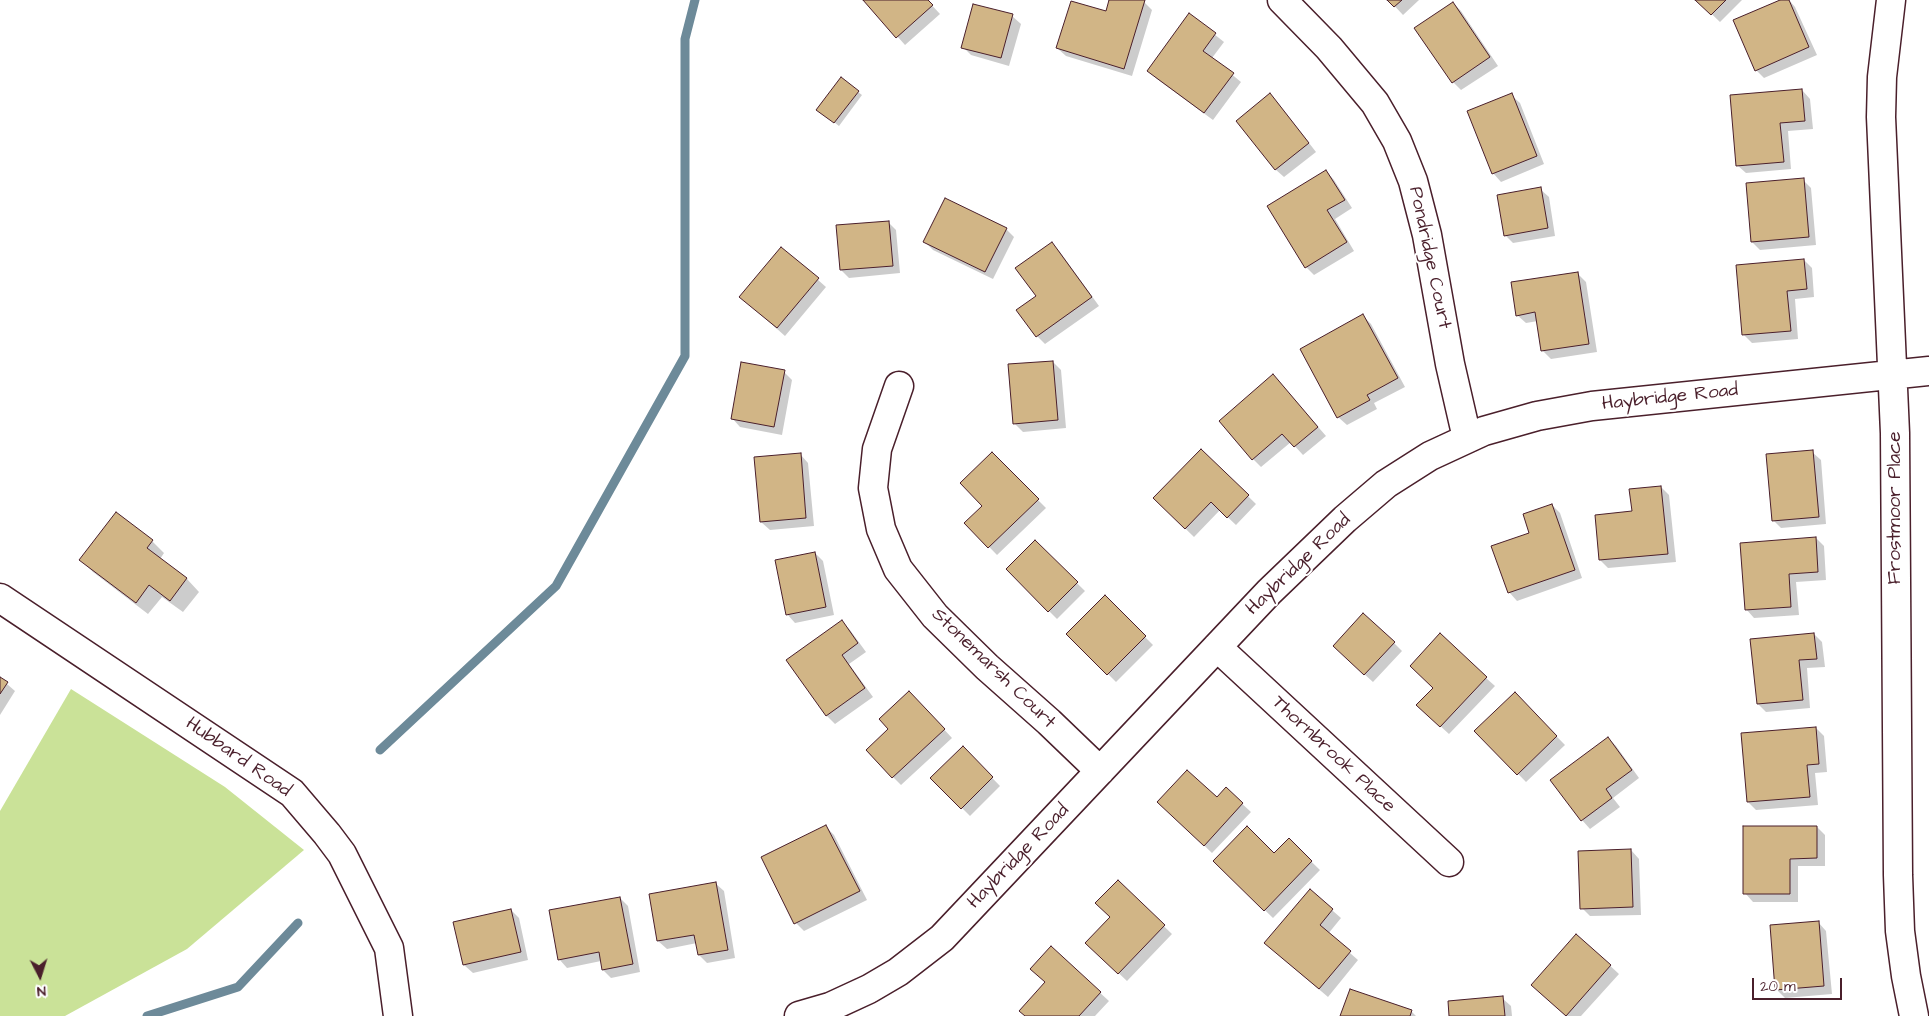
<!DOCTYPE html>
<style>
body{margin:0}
#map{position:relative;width:1929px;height:1016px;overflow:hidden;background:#fff;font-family:"Architects Daughter",sans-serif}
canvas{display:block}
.north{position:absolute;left:15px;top:951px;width:50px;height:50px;-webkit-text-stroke:4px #fff;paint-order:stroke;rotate:175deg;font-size:14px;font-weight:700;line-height:20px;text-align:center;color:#4a1f2b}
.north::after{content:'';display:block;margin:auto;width:18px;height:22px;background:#4a1f2b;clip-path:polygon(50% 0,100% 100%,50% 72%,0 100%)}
.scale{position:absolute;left:1752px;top:978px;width:90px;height:22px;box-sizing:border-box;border:2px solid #4a1f2b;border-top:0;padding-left:6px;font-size:15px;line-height:18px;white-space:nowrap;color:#4a1f2b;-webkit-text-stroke:4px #fff;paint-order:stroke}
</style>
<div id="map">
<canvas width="1929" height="1016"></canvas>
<div class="north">N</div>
<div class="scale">20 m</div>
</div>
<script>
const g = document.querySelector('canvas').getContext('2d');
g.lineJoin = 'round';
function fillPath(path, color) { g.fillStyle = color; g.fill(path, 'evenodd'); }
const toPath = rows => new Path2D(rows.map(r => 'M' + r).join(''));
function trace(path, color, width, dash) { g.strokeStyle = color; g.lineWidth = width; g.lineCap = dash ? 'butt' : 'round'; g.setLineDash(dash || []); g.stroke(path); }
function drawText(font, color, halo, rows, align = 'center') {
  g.font = font + ' "Architects Daughter",sans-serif'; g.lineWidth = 4; g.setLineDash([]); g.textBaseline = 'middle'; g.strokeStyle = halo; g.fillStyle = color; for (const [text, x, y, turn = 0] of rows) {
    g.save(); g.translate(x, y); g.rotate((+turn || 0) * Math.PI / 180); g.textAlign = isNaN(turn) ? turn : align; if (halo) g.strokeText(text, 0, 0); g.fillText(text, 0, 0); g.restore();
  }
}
fillPath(toPath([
 [71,689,225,787,304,850,187,949,65,1016,0,1016,0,811]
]), '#cae298');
fillPath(toPath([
 [865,0,927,0,940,14,905,45],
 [1110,0,1139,0,1144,2,1152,10,1132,76,1066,56,1057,48,1107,13],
 [1389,0,1419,0,1403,15],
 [1697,0,1742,0,1720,22],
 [1783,0,1789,0,1795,7,1817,55,1764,78,1756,70],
 [1453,3,1461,11,1498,66,1461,90,1453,82],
 [1189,14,1224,42,1212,58,1241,82,1213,120,1157,79,1148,70],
 [1012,16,1021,24,1009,66,971,55,963,47],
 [1802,90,1810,99,1813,129,1788,131,1791,169,1746,173,1737,165],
 [858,92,862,95,839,126,822,113],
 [1511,95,1520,103,1544,164,1501,182,1493,173],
 [1278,103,1316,152,1284,177,1275,169],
 [1326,171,1334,180,1352,208,1335,219,1354,251,1314,275,1306,267],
 [1803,180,1811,188,1816,245,1760,250,1752,242],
 [1540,189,1549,197,1555,236,1513,243,1505,235],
 [888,222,896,230,900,273,849,278,841,270],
 [1006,229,1014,237,993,279,933,250,925,242],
 [1052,244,1060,252,1099,306,1045,344,1037,336,1037,296],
 [782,248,826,287,785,336,741,297],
 [1804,260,1812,268,1814,297,1795,299,1798,339,1752,343,1744,335],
 [1577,273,1586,282,1597,352,1551,359,1542,350,1538,321,1526,323,1517,315],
 [1363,316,1371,324,1405,387,1374,403,1377,409,1347,425,1338,417],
 [1053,362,1061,370,1066,428,1023,432,1015,424],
 [784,372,792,380,782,435,740,427,732,418],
 [1281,384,1326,436,1303,455,1291,442,1261,467,1253,459],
 [1201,450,1256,504,1236,525,1220,510,1194,537,1154,498],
 [1812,452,1821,460,1826,524,1781,528,1773,520],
 [800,454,808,463,814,526,770,530,761,522],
 [992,454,1046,508,997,555,966,523,984,506],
 [1661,487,1669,495,1676,562,1608,568,1600,560,1596,516,1633,512],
 [1552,505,1560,513,1582,578,1517,601,1509,592,1531,534],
 [1816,538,1824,546,1826,580,1796,582,1799,615,1754,618,1746,609],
 [152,541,164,553,160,559,187,579,199,592,183,612,162,597,148,614,93,572,81,560],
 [1035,542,1085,591,1057,619,1007,569],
 [815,553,823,561,834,615,795,623,787,614],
 [1105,597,1153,645,1116,682,1068,634],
 [842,622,850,630,866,652,849,664,873,697,835,724,827,716,788,661],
 [1814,634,1822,642,1825,667,1807,668,1810,708,1766,712,1758,704],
 [1394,643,1402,651,1373,682,1342,654],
 [0,678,15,691,0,715],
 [1486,678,1495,686,1449,734,1426,713,1434,688],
 [1515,694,1565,745,1526,782,1476,731],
 [917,700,952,738,901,785,893,777],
 [1816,728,1824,736,1827,772,1815,773,1818,805,1756,810,1748,802],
 [1608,738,1616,746,1639,778,1613,798,1620,807,1590,829,1582,820],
 [963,748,1000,786,970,816,932,778],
 [1226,789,1251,812,1212,853,1167,810,1217,799],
 [826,827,834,835,867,900,804,931,796,923],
 [1817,827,1825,835,1825,866,1798,866,1798,902,1753,902,1745,893],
 [1289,840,1320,870,1273,918,1214,861,1274,855],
 [1631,850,1639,859,1641,915,1590,916,1582,908],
 [1118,882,1172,934,1127,981,1095,951,1111,917],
 [715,883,724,891,735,958,707,963,699,955,697,943,667,949,658,941],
 [1310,891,1341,918,1328,934,1358,960,1328,997,1274,951],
 [620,898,628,906,640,972,611,978,603,970,601,961,567,968,559,959],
 [511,910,519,918,528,960,473,973,464,965],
 [1818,922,1826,931,1832,994,1785,998,1777,990],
 [1577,935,1619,974,1581,1016,1567,1016,1541,993],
 [1051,948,1109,1001,1095,1016,1026,1016,1046,983],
 [1502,998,1511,1006,1512,1016,1451,1016],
 [1411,1011,1416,1016,1342,1016]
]), '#0003');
trace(toPath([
 [380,750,556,586,685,356,685,39,695,0],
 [147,1016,238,987,298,923]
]), '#6d8a99', 9);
const building = toPath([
 [863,0,928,0,933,5,896,38,863,0],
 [1109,0,1145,0,1124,69,1056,48,1071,1,1106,11,1109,0],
 [1387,0,1402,0,1394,7,1387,0],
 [1695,0,1726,0,1711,15,1695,0],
 [1780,0,1789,0,1809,47,1755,71,1733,20,1780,0],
 [1453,2,1490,57,1452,83,1414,28,1453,2],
 [973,4,1013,14,1001,58,961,48,973,4],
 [1189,13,1216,33,1203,51,1234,73,1204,113,1147,71,1189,13],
 [841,77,859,91,834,123,816,110,841,77],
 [1802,89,1805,121,1780,123,1784,162,1736,166,1730,95,1802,89],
 [1270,93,1309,143,1275,170,1236,121,1270,93],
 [1512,93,1537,156,1492,174,1467,111,1512,93],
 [1326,170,1345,200,1327,210,1347,242,1305,268,1267,206,1326,170],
 [1804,178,1809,237,1751,242,1746,183,1804,178],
 [1541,187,1548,228,1504,236,1497,195,1541,187],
 [945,198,1007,228,985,272,923,242,945,198],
 [889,221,893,266,840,270,836,225,889,221],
 [1052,242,1092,297,1036,337,1016,310,1036,296,1015,268,1052,242],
 [781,247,819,278,777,328,739,297,781,247],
 [1804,259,1807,289,1787,291,1791,331,1742,335,1736,265,1804,259],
 [1578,272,1589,344,1541,351,1535,312,1516,316,1511,282,1578,272],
 [1363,314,1398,378,1367,395,1370,400,1337,418,1300,349,1363,314],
 [1053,361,1058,420,1013,424,1008,364,1053,361],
 [741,362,785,370,774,427,731,419,741,362],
 [1273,374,1318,427,1294,447,1282,434,1252,460,1219,421,1273,374],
 [1201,449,1249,495,1227,518,1211,502,1185,529,1153,498,1201,449],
 [1813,450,1819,517,1772,521,1766,454,1813,450],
 [992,452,1039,499,988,548,964,523,982,506,960,483,992,452],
 [801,453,806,518,760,522,754,457,801,453],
 [1661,486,1668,554,1599,560,1595,515,1632,511,1629,489,1661,486],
 [1552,504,1575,570,1508,593,1491,546,1529,533,1523,514,1552,504],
 [116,512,153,540,147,548,187,578,170,601,149,585,136,603,79,560,116,512],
 [1816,537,1818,572,1789,574,1791,607,1745,610,1740,543,1816,537],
 [1035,540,1078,582,1048,612,1006,569,1035,540],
 [815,552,826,607,786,615,775,560,815,552],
 [1105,595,1146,636,1107,675,1066,634,1105,595],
 [1363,613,1395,642,1364,675,1333,646,1363,613],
 [842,620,858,643,842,655,865,688,826,716,786,660,842,620],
 [1440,633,1487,677,1440,727,1416,705,1433,688,1410,666,1440,633],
 [1814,633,1817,659,1799,660,1803,700,1757,704,1750,639,1814,633],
 [0,677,8,682,0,694,0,677],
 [909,691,945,729,892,778,866,750,888,729,879,719,909,691],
 [1515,692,1557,736,1517,775,1474,731,1515,692],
 [1816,727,1819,764,1807,765,1810,797,1747,802,1741,733,1816,727],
 [1608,737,1632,770,1606,789,1612,798,1581,821,1550,780,1608,737],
 [963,746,993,777,961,809,930,778,963,746],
 [1187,770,1217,797,1226,787,1243,803,1204,846,1157,802,1187,770],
 [826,825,860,891,794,924,761,857,826,825],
 [1247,826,1274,853,1289,838,1312,861,1264,911,1213,861,1247,826],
 [1743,826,1817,826,1817,858,1790,859,1790,894,1743,894,1743,826],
 [1631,849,1633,907,1580,909,1578,851,1631,849],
 [1118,880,1165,925,1118,974,1085,943,1110,917,1095,903,1118,880],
 [716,882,728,950,698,955,694,935,657,941,649,894,716,882],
 [1310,889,1333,909,1320,925,1351,951,1319,989,1264,943,1310,889],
 [620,897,633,964,602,970,599,952,558,960,549,910,620,897],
 [511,909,521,952,463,965,453,922,511,909],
 [1819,921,1824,986,1775,990,1770,925,1819,921],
 [1576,934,1611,965,1566,1016,1531,985,1576,934],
 [1051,946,1101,992,1079,1016,1025,1016,1019,1011,1045,982,1030,969,1051,946],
 [1350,989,1412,1010,1410,1016,1340,1016,1350,989],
 [1503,996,1505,1016,1449,1016,1448,1001,1503,996]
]);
fillPath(building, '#d1b586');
trace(building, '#4a1f2b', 1);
const minor = toPath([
 [1282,0,1329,48,1375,103,1397,141,1413,181,1427,235,1450,364,1467,438],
 [1891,0,1882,77,1881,117,1895,433,1898,875,1900,931,1906,976,1914,1016],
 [899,386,877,449,873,488,881,529,898,569,935,616,987,667,1049,722,1100,771],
 [1217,647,1449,862],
 [799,1016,830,1007,869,989,898,972,942,938,1269,592,1345,519,1386,484,1430,456,1484,431,1537,416,1592,406,1929,371]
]);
const secondary = toPath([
 [0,598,292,793,327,834,342,854,389,948,398,1016]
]);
trace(minor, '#4a1f2b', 31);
trace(secondary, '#4a1f2b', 31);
trace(minor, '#fff', 28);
trace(secondary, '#fff', 28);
drawText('19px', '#4a1f2b', '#fff', [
 ["Pondridge Court",1429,258,78],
 ["Haybridge Road",1670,398,-6],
 ["Frostmoor Place",1896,508,-90],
 ["Haybridge Road",1299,565,-44],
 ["Stonemarsh Court",993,669,44],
 ["Thornbrook Place",1333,755,43],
 ["Hubbard Road",238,758,35],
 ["Haybridge Road",1019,857,-46]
]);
</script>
